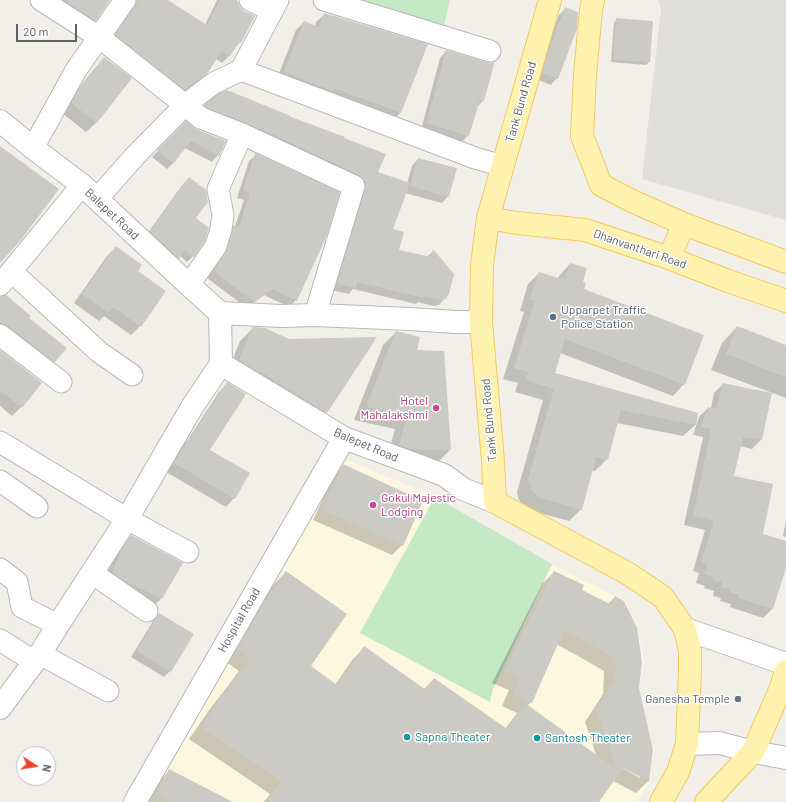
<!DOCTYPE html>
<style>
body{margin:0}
#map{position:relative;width:786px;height:802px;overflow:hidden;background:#f1efe8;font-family:Barlow,sans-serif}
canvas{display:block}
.north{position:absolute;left:16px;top:746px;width:40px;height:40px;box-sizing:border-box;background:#fff;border:1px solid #bfc1c3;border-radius:50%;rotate:102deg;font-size:11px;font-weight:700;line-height:16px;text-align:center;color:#5f6368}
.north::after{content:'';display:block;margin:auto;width:14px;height:18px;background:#ea4335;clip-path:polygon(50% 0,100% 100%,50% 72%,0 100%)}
.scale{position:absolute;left:16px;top:24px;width:61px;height:18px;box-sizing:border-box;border:2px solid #5f6368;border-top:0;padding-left:5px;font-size:12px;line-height:14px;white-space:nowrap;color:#5f6368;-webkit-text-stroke:3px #fff;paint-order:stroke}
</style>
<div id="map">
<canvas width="786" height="802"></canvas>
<div class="north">N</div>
<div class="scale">20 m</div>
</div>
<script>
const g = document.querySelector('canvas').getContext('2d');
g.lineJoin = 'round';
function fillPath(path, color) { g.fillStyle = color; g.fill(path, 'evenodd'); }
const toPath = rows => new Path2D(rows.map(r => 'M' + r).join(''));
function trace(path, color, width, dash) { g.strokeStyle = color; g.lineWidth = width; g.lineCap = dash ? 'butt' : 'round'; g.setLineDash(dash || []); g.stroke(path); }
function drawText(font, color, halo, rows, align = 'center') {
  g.font = font + ' Barlow,sans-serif'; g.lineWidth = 3; g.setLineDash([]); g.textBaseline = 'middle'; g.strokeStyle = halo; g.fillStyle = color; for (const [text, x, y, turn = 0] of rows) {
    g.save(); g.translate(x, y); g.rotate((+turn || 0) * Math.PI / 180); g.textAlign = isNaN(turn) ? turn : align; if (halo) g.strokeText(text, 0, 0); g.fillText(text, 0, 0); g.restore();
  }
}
fillPath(toPath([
 [350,461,435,497,360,633,490,702,493,689,552,564,625,601,637,628,644,661,639,689,654,751,649,784,636,802,146,802,335,467]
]), '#fef7e0');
fillPath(toPath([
 [658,0,786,0,786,220,642,179,661,9]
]), '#e0deda');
fillPath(toPath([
 [346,0,450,0,443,30],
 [435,497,552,564,493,689,490,702,360,633]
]), '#c5e8c5');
fillPath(toPath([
 [44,0,109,0,95,20,88,28],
 [126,0,166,0,205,25,217,0,237,0,239,7,240,42,233,50,229,56,222,63,216,59,208,72,200,80,177,97,109,43,128,15,130,10],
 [566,8,557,78,551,85,536,79,541,62,559,15],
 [325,14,400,113,392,121,276,81,296,30,304,22,315,26,316,22],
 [617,19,649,62,646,65,611,62,614,22],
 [446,51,483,101,477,107,468,135,462,142,421,130,440,58],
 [105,58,131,79,96,123,86,132,62,113,70,99,95,68],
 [205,106,290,117,343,139,377,173,407,183,412,166,418,159,448,196,442,203,405,193,392,230,398,251,427,257,433,251,445,298,439,305,433,306,418,302,416,304,353,289,349,294,331,290,360,197,199,112],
 [186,123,218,155,212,162,185,148,173,163,167,169,152,157],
 [256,155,296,300,289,307,264,295,247,308,207,278,221,257,227,233,234,226,235,226,244,200,237,198,249,161],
 [189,178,195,218,193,256,187,262,180,256,173,264,144,238,183,184],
 [116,247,137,271,140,326,131,335,104,316,99,321,74,303,107,256],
 [570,264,582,283,583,290,684,384,673,396,560,353,554,373,697,414,695,425,683,436,617,423,607,459,595,471,591,470,581,509,569,521,528,510,521,503,518,498,517,492,543,400,515,392,518,383,503,379,524,312,520,311,528,284,539,273,558,279,559,276],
 [0,298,28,318,65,349,54,362,46,371,0,335],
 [737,327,786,346,786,398,711,370,722,343],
 [253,328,289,340,375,338,326,412,313,425,227,373,240,341],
 [396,332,416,351,450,450,437,463,387,458,395,429,354,420,383,345],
 [0,351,21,407,12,416,0,406],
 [227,384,208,450,234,498,226,507,166,472,180,447,187,441,219,392],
 [723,384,771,394,761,440,752,449,740,446,733,477,762,534,786,542,786,564,772,609,763,618,730,607,731,604,720,601,721,598,713,596,714,591,704,588,705,586,696,583,699,573,693,571,705,530,684,525,703,437,693,435,699,417,708,408,711,408,714,393],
 [343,466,402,545,392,555,313,520,334,475],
 [786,521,786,537,783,536],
 [132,536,182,563,161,599,151,608,103,582,116,555,122,546],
 [286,572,309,667,335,685,352,660,364,648,424,689,434,679,505,729,517,713,502,706,509,690,492,683,542,584,554,572,580,590,608,604,615,597,637,688,648,781,636,793,613,781,598,802,264,802,270,794,189,739,212,706,217,700,239,671,226,662,252,617,274,584],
 [556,644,578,656,604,671,603,694,585,722,596,755,527,706,531,702],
 [619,765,640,776,640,778,619,766],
 [160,614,170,671,164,677,131,657,153,621],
 [169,771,231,802,149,802,160,780]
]), '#0003');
fillPath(toPath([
 [69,0,110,0,96,21,67,2],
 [137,0,168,0,207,25,220,0,235,0,238,2,240,7,244,11,255,16,241,43,239,42,230,56,222,51,208,72,185,90,115,35,135,7],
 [565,7,578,12,577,29,558,79,542,73,547,55],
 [324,13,428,44,401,113,334,88,333,91,284,72,304,21,319,27],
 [616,18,653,21,650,62,613,60],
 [446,50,486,62,492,63,495,61,484,101,480,100,469,136,427,123],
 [104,57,132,78,97,123,71,103,79,89],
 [227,90,291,116,291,117,345,137,344,138,386,154,378,172,410,183,393,229,404,232,399,250,431,257,433,249,454,274,449,294,446,299,440,300,424,296,424,298,357,282,356,288,337,283,365,189,366,184,364,179,359,175,263,130,264,127,262,130,246,123,207,108,204,105,220,93],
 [186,121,196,129,226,141,219,156,191,141,174,163,157,150],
 [0,146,59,189,21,240,0,263],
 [255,153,340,192,327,235,297,301,272,289,254,302,213,271,227,250,234,225,239,227,250,193,243,191],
 [418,158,457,168,449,197,410,186],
 [189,177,206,190,208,202,196,218,209,228,205,241,194,257,185,250,179,259,150,231],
 [116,246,142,265,138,271,166,291,141,327,113,307,109,313,82,294],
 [570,263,587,268,583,282,586,283,584,289,704,335,685,385,565,339,555,373,698,413,696,425,621,410,608,460,596,457,582,510,540,498,533,492,530,486,528,480,554,389,526,380,528,372,514,368,535,300,530,299,539,272,565,280],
 [6,295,31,316,29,318,67,348,55,362,7,325,0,323,0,297,4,296],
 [737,326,786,345,786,377,726,354],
 [253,327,265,328,289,339,377,337,327,413,261,372,260,373,239,360],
 [396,331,420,337,417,350,444,351,451,450,410,449,399,445,407,416,366,407],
 [0,350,42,383,22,408,0,390],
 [227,382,246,394,210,450,250,473,235,499,174,463,189,438,190,438],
 [722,383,772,393,762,440,743,437,734,476,773,484,763,534,786,541,786,568,773,609,739,598,739,595,729,592,730,589,721,587,722,582,713,580,713,577,704,574,707,564,701,562,714,521,693,516,711,429,701,427,708,407,717,409],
 [343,464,423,501,403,546,322,510],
 [131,535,183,563,162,599,123,580,112,572,125,544],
 [286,571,347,614,311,666,337,685,364,646,426,690,434,678,507,729,525,703,616,769,596,709,615,681,616,659,590,644,564,630,532,703,513,694,520,678,504,671,554,571,584,585,582,590,610,604,615,596,624,601,637,628,642,662,639,688,653,750,649,782,623,768,599,802,267,802,281,781,201,727,224,692,225,693,250,658,237,649,263,604],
 [159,613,194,634,171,672,137,651],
 [169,769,233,802,169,802,156,795]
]), '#cccac5');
const minor = toPath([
 [41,0,99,37,185,105,201,118,242,134,354,186,315,315],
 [250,0,272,11],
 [324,0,490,51],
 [241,70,475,158,503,166],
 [33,148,76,70,125,0],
 [97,199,134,157,185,105,214,83,241,70,278,0],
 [11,271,99,352,132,375],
 [0,285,82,185],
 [189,285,216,246,221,229,223,215,218,189,242,134],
 [0,335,61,382],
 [0,442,127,519,188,552],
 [0,481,37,507],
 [0,569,17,582,22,607,58,625],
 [92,573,147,611],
 [0,640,35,662],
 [40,654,108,691]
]);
const tertiary = toPath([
 [0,121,33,148,82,185,189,285,220,313],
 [220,313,281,316,315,315,410,319,456,322,481,322],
 [221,364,344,438,444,475,463,489,495,502],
 [685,629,786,664],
 [0,708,40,654,58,625,127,519,192,407,221,364,220,313],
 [687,744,720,743,753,752,786,758],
 [135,802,344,438]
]);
const primary = toPath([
 [550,0,488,218,482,265,481,322,493,461,495,502,627,573,663,597,685,629,690,651,690,671,687,744,678,772,661,802],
 [593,0,591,10,585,75,582,136,601,185,632,201,684,224,786,262],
 [488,218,517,223,585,230,669,258,728,281,786,301],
 [669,258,684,224],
 [706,802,753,752,780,690,786,671]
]);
trace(minor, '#b5b8bc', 23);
trace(tertiary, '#b5b8bc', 24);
trace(primary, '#f2c960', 24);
trace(minor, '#fff', 21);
trace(tertiary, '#fff', 22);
trace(primary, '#fff2af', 22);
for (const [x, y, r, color] of [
 [553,317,4,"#5c6f8a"],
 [436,408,4,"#d1479c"],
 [373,505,4,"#d1479c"],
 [738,699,4,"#6b7280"],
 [407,737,4,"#0f9aa8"],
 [537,738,4,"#0f9aa8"]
]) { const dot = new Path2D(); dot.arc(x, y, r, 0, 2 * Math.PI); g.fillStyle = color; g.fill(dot); trace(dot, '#fff', 1.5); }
drawText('12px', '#5f6368', '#fff', [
 ["Tank Bund Road",521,102,-74],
 ["Balepet Road",112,214,43],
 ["Dhanvanthari Road",640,249,19],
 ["Tank Bund Road",489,420,-95],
 ["Balepet Road",366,445,23],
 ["Hospital Road",239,620,-60]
]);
drawText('12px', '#4e5e75', '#fff', [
 ["Upparpet Traffic",561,310],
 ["Police Station",561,324]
], 'left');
drawText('12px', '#b23c85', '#fff', [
 ["Hotel",428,401],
 ["Mahalakshmi",428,415],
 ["Gokul Majestic",381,498,"left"],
 ["Lodging",381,512,"left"]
], 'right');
drawText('12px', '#5b616d', '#fff', [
 ["Ganesha Temple",730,699]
], 'right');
drawText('12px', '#0d838f', '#fff', [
 ["Sapna Theater",415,737],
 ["Santosh Theater",545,738]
], 'left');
</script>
